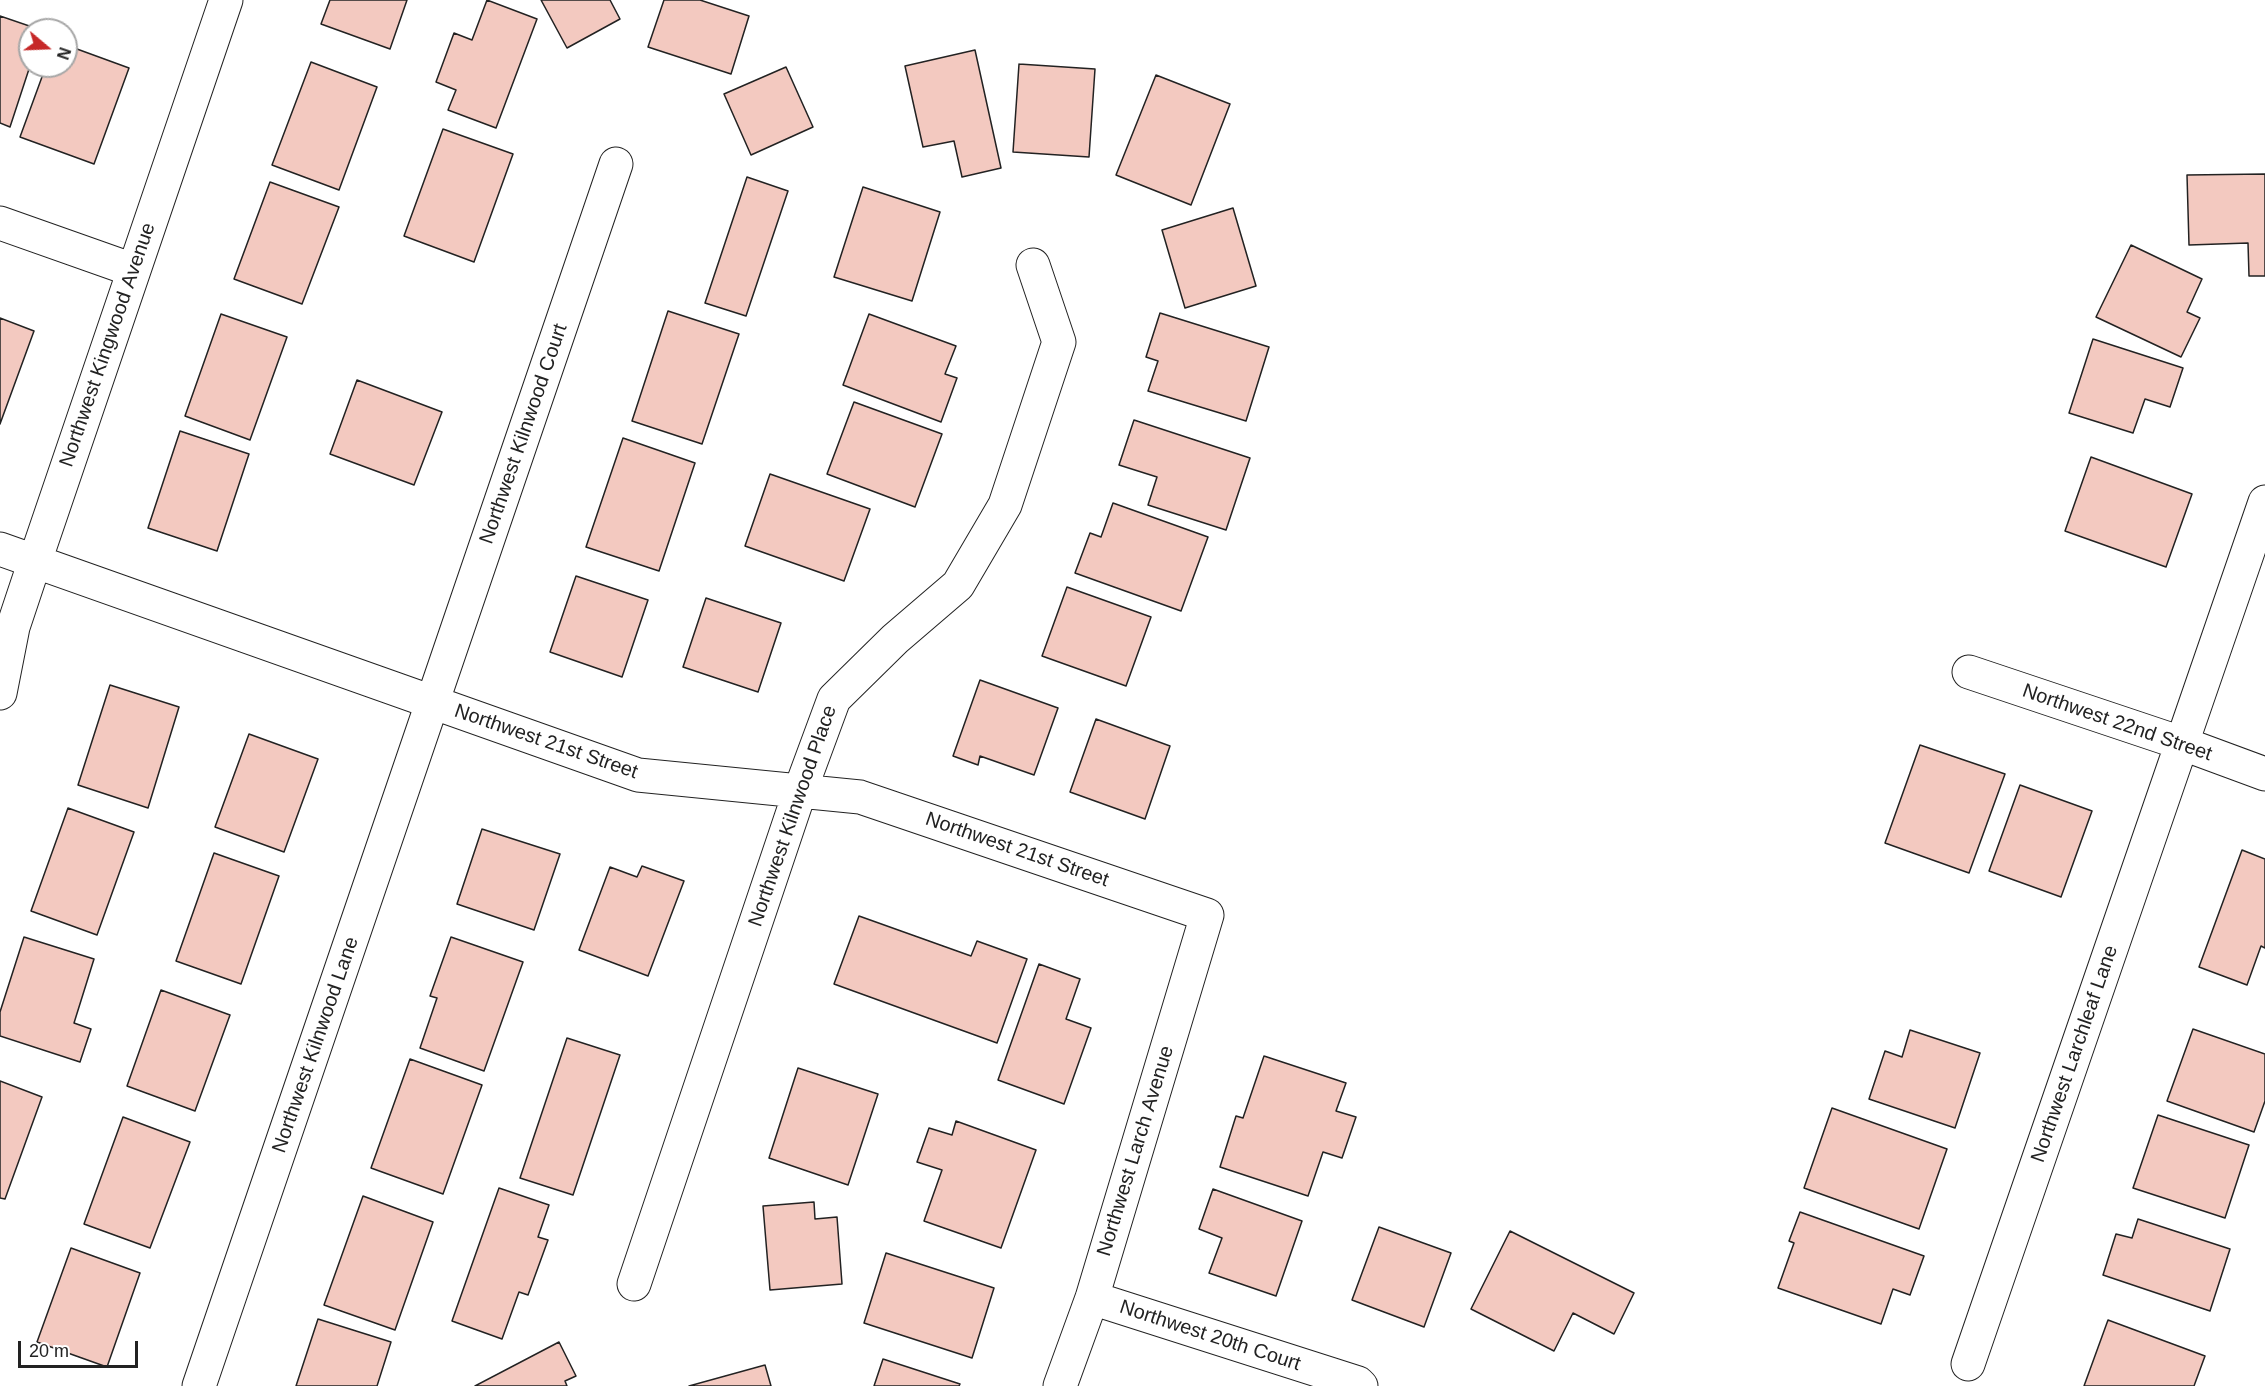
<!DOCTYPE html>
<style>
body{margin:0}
#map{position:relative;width:2265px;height:1386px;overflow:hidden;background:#fff;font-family:Arial,sans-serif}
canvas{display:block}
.north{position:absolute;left:18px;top:18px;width:60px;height:60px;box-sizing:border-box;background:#fff;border:2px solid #a7a7a7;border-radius:50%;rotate:109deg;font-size:16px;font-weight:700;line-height:24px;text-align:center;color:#222}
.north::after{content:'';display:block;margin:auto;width:21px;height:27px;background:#c62828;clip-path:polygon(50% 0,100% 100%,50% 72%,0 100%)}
.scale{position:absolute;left:18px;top:1341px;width:120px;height:27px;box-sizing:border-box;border:3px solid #222;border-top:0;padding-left:8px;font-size:18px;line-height:21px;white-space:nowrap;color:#222;-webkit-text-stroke:4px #fff;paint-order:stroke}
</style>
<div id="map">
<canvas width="2265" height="1386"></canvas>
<div class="north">N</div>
<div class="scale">20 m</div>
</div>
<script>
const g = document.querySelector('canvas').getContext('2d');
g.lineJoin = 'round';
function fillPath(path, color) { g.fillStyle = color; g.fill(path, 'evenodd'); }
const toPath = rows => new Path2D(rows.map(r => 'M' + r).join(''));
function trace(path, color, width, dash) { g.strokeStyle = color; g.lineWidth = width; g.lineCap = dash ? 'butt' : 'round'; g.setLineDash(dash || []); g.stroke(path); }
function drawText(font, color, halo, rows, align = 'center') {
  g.font = font + ' Arial,sans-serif'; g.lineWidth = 4.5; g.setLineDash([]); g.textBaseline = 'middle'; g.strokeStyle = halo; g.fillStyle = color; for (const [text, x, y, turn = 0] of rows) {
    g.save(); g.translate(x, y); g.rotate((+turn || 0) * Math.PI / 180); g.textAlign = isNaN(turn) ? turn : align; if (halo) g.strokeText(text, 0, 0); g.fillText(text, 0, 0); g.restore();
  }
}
const building = toPath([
 [330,0,407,0,390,49,321,24,330,0],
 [487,0,537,19,496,128,448,110,456,90,436,82,454,33,472,40,487,0],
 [541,0,610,0,620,19,567,48,541,0],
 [664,0,700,0,749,16,731,74,648,47,664,0],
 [0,16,41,30,30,30,30,66,10,127,0,123,0,16],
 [66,45,129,68,94,164,20,137,46,66,66,66,66,45],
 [975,50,1001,168,962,177,954,141,923,147,905,66,975,50],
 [311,62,377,87,339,190,272,165,311,62],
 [1019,64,1095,69,1089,157,1013,152,1019,64],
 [786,67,813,127,751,155,724,94,786,67],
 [1156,75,1230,104,1191,205,1116,175,1156,75],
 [443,129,513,154,474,262,404,236,443,129],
 [2265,174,2265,276,2249,276,2248,243,2189,245,2187,175,2265,174],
 [747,177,788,191,746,316,705,303,747,177],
 [270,182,339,207,302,304,234,279,270,182],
 [863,187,940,212,912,301,834,277,863,187],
 [1233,208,1256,286,1185,308,1162,230,1233,208],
 [2131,245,2202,279,2187,312,2200,318,2181,357,2096,317,2131,245],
 [668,311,739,334,702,444,632,421,668,311],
 [1160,313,1269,347,1246,421,1148,391,1158,361,1146,357,1160,313],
 [221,314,287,337,250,440,185,416,221,314],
 [869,314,956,346,945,374,957,378,941,422,843,385,869,314],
 [0,318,34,331,0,424,0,318],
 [2093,339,2183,368,2170,407,2145,399,2133,433,2069,413,2093,339],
 [357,380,442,412,414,485,330,454,357,380],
 [854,402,942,434,915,507,827,474,854,402],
 [1134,420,1250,458,1226,530,1148,505,1157,477,1119,465,1134,420],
 [180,431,249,454,217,551,148,528,180,431],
 [623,438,695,463,659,571,586,547,623,438],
 [2091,457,2192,494,2166,567,2065,531,2091,457],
 [770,474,870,509,844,581,745,546,770,474],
 [1113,503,1208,537,1181,611,1075,573,1090,533,1101,537,1113,503],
 [576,576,648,600,622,677,550,652,576,576],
 [1067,587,1151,617,1126,686,1042,656,1067,587],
 [706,598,781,623,758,692,683,667,706,598],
 [980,680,1058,708,1034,775,980,756,978,765,953,756,980,680],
 [110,685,179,707,148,808,78,785,110,685],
 [1096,719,1170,746,1145,819,1070,792,1096,719],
 [249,734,318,759,284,852,215,827,249,734],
 [1920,745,2005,774,1969,873,1885,843,1920,745],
 [2020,785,2092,811,2061,897,1989,871,2020,785],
 [68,808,134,832,97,935,31,911,68,808],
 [482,829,560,854,534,930,457,904,482,829],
 [2242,850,2265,859,2265,948,2261,946,2247,985,2199,967,2242,850],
 [214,853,279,876,241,984,176,961,214,853],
 [642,866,684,881,648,976,579,950,610,867,637,877,642,866],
 [859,916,971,956,977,941,1027,959,997,1043,834,984,859,916],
 [24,937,94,959,74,1023,91,1029,80,1062,0,1036,0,1012,24,937],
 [451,937,523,962,484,1071,420,1048,437,998,430,996,451,937],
 [1039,964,1080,979,1066,1019,1091,1028,1064,1104,998,1080,1039,964],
 [161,990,230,1015,195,1111,127,1086,161,990],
 [2193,1029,2265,1054,2265,1101,2254,1132,2167,1101,2193,1029],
 [1910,1030,1980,1053,1955,1128,1869,1099,1885,1051,1902,1057,1910,1030],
 [567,1038,620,1055,573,1195,520,1178,567,1038],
 [1264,1056,1346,1083,1336,1111,1356,1117,1342,1158,1323,1152,1308,1196,1220,1167,1236,1116,1243,1118,1264,1056],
 [410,1059,482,1085,443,1194,371,1168,410,1059],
 [798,1068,878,1094,848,1185,769,1158,798,1068],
 [0,1081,42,1097,5,1199,0,1198,0,1081],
 [1832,1108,1947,1149,1919,1229,1804,1188,1832,1108],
 [2158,1115,2249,1145,2225,1218,2133,1188,2158,1115],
 [123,1117,190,1142,150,1248,84,1224,123,1117],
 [956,1121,1036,1150,1001,1248,924,1221,942,1170,917,1162,929,1128,952,1135,956,1121],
 [499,1188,549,1205,538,1237,548,1240,528,1295,519,1292,502,1339,452,1321,499,1188],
 [1213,1189,1302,1221,1276,1296,1209,1273,1222,1238,1199,1229,1213,1189],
 [363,1196,433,1222,395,1330,324,1305,363,1196],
 [814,1202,815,1219,837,1217,842,1284,770,1290,763,1206,814,1202],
 [1800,1212,1924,1256,1910,1295,1893,1289,1881,1324,1778,1288,1794,1243,1789,1241,1800,1212],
 [2138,1219,2230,1249,2210,1311,2103,1275,2116,1234,2132,1238,2138,1219],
 [1379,1227,1451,1253,1424,1327,1352,1300,1379,1227],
 [1510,1231,1634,1293,1614,1334,1573,1313,1554,1351,1471,1309,1510,1231],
 [71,1248,140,1273,107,1367,37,1342,71,1248],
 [886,1253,994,1288,972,1358,864,1323,886,1253],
 [318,1319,391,1342,377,1386,296,1386,318,1319],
 [2108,1320,2205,1356,2194,1386,2084,1386,2108,1320],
 [559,1342,576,1376,565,1381,567,1386,475,1386,559,1342],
 [883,1359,960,1384,959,1386,874,1386,883,1359],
 [765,1365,771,1386,689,1386,765,1365]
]);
fillPath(building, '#f3c9c0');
trace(building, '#222', 1.5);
const minor = toPath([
 [0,223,133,270],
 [0,549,638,775,860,797,1207,915,1092,1298,1060,1386],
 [1969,672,2181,743,2265,774],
 [0,693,13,627,35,561,226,0],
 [634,1284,800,791,834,699,895,639,958,585,1005,505,1059,342,1033,265],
 [1092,1298,1358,1383,1361,1386],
 [1968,1364,2265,502],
 [199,1386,616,164]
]);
trace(minor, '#222', 35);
trace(minor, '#fff', 33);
drawText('20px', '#222', '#fff', [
 ["Northwest Kingwood Avenue",108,345,-71],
 ["Northwest Kilnwood Court",524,434,-71],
 ["Northwest 22nd Street",2117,723,19],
 ["Northwest 21st Street",546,742,19],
 ["Northwest Kilnwood Place",793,816,-71],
 ["Northwest 21st Street",1017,850,19],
 ["Northwest Kilnwood Lane",316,1045,-71],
 ["Northwest Larchleaf Lane",2075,1054,-71],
 ["Northwest Larch Avenue",1136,1151,-73],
 ["Northwest 20th Court",1210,1336,18]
]);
</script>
